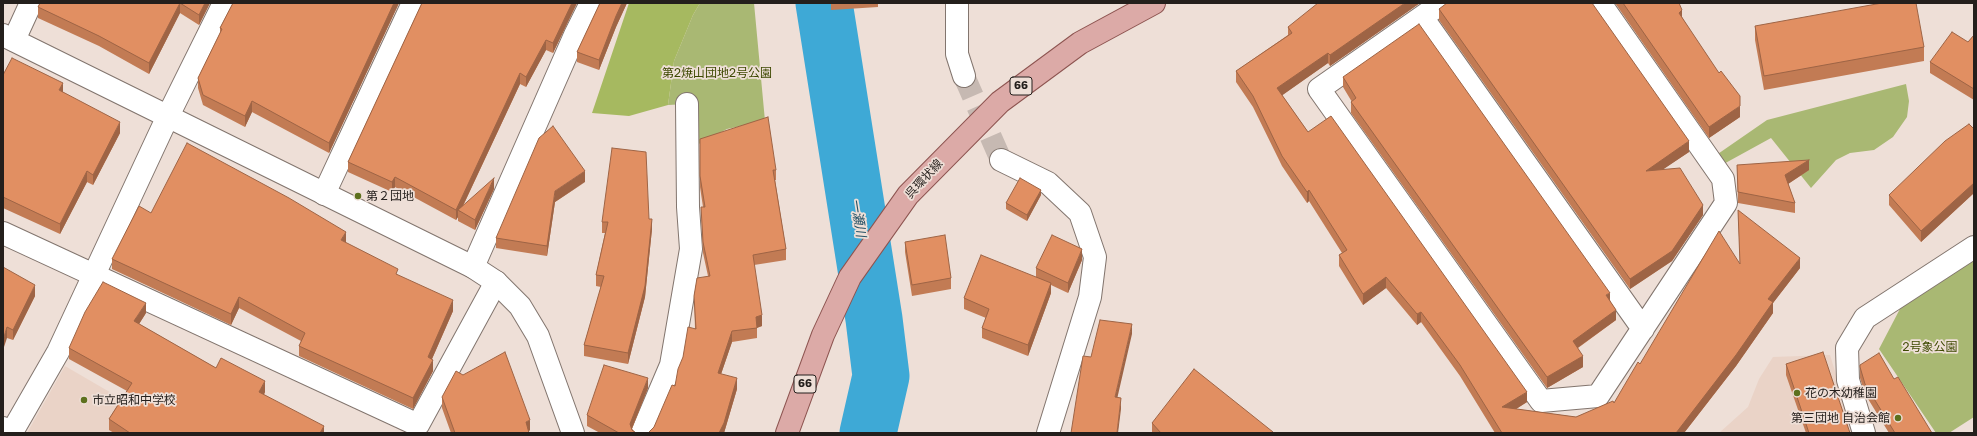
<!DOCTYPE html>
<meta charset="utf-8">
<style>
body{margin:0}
#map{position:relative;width:1977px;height:436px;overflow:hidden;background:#eedfd7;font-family:"Golos Text",sans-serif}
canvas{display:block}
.frame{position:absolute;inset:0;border:4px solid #241f1c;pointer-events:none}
</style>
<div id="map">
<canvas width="1977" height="436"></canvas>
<div class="frame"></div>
</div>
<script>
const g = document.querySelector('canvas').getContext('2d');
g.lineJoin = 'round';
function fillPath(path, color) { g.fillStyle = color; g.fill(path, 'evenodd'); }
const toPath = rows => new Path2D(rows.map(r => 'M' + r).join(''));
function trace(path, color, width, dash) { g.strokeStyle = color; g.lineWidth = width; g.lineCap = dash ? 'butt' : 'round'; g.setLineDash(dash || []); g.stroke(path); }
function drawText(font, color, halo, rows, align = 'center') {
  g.font = font + ' "Golos Text","Noto Sans JP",sans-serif'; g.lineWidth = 3.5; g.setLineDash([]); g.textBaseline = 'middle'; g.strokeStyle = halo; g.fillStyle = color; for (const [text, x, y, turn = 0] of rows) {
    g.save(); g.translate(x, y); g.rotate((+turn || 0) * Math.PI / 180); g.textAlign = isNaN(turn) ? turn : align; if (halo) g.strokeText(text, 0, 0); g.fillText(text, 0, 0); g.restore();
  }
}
fillPath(toPath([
 [1830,355,1854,433,1719,433,1748,407,1759,379,1773,357],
 [65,366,180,433,27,433]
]), '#ead3c7');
fillPath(toPath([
 [700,3,754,3,765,121,727,129,693,147,687,104,668,105,674,61,693,15],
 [1906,84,1909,101,1907,117,1893,137,1874,150,1850,153,1836,160,1811,188,1771,138,1720,166,1712,158,1767,120],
 [1974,259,1974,417,1949,433,1936,433,1879,349,1902,305]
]), '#a9b873');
fillPath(toPath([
 [629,3,700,3,693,15,674,61,668,105,629,116,592,113]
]), '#a6b960');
trace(toPath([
 [824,3,874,319,881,376,868,433]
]), '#3ea9d6', 57);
trace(toPath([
 [964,76,1001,160]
]), '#c6b9b2', 22, [22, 11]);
const minor = toPath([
 [957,3,957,54,964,76],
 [1442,3,1319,89,1541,401,1598,396,1726,203,1723,179,1600,3],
 [1422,17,1643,329],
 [14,40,31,3],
 [1001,160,1048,183,1080,213,1095,257,1090,297,1048,433],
 [324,194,413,3],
 [3,233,418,425,496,282],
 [473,267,575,35,591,3],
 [3,428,12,432,58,352,168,116,224,3],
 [642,433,671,365,691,249,688,207,687,104],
 [1864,433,1848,380,1847,348,1865,318,1974,247]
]);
const tertiary = toPath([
 [3,35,473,267,496,282,520,306,538,336,573,433]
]);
const primary = toPath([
 [787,433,823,335,850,277,908,195,1000,102,1080,43,1154,3]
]);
trace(minor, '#82756e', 24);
trace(tertiary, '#82756e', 24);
trace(primary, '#8d5450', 24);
trace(minor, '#fff', 22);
trace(tertiary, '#fff', 22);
trace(primary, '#dcaaa7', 22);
fillPath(toPath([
 [40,3,210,3,199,25,180,13,149,74,99,46,38,18,38,7],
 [233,3,399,3,329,153,252,112,245,127,203,105,198,88,198,78,220,33,220,28],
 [422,3,577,3,553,53,546,50,526,87,520,84,463,206,494,189,475,230,458,221,458,217,456,220,395,187,392,192,348,172,348,162],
 [600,3,627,3,616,27,599,70,577,62,577,52],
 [831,3,878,3,878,7,831,10],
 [1420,3,1330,66,1328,63,1282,95,1308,132,1527,402,1516,409,1576,417,1614,403,1640,364,1740,264,1738,210,1800,268,1773,303,1773,313,1736,366,1684,433,1495,433,1460,376,1421,322,1417,325,1386,288,1363,305,1339,266,1339,255,1342,253,1309,201,1307,203,1282,166,1253,107,1236,82,1236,71,1288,35,1288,27],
 [1615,3,1679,3,1682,17,1740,117,1709,138],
 [1439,9,1689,152,1663,169,1703,215,1672,261,1630,289,1439,20],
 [1755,26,1924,47,1924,61,1764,90,1755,40],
 [1974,35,1974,100,1930,73,1930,62,1968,42],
 [3,75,63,92,120,133,93,185,87,182,60,234,3,208],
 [1343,77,1610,300,1616,320,1578,348,1583,367,1547,388,1351,113,1351,102,1352,102,1343,87],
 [1974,129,1974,193,1921,242,1889,205,1889,195],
 [700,139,776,170,776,180,775,180,786,249,786,260,754,265,762,326,757,328,757,338,732,342,721,374,737,389,724,433,648,433,654,427,675,386,695,329,694,296,708,276,703,253,701,207,703,207,700,187],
 [1737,165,1809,170,1788,184,1795,203,1795,213,1738,203],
 [585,182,555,202,547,256,496,248,496,238],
 [1041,195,1027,221,1006,209,1006,203],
 [151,213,346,243,398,275,453,311,432,359,433,371,413,409,299,356,299,346,301,341,239,308,231,325,112,269,112,259],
 [649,219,652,229,645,297,628,364,584,356,584,345,601,287,596,286,596,275,605,233,602,233,602,222],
 [905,242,951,278,951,289,912,296,905,252],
 [1082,260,1068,293,1051,285,1051,293,1028,356,982,338,982,328,986,318,964,309,964,298,1036,277,1036,268],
 [3,267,35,296,13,340,7,338],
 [146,313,139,324,216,368,265,392,264,395,324,433,114,433,109,430,109,419,127,391,69,359,69,348],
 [1786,364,1850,433,1806,433,1786,375],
 [1860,365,1894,379,1932,433,1889,433,1865,394,1860,378],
 [648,388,632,429,636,433,600,433,587,426,587,415],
 [442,397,530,430,529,431,529,433,451,433,442,408],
 [1152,423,1273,433,1152,433]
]), '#c27b54');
fillPath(toPath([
 [180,3,180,13,149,74,149,63],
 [205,3,210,3,199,25,199,15],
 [394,3,399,3,329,153,329,143],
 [572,3,577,3,553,53,553,43],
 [622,3,627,3,616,27,599,70,599,60,616,16],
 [1405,3,1420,3,1330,66,1330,55],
 [1682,10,1682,21,1679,13],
 [546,40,546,50,526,87,526,77],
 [1328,53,1328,63,1277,99,1277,88],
 [520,73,520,84,460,212,458,210,458,217,456,220,456,210],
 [63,83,63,93,59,90],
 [252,101,252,112,245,127,245,116],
 [1740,106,1740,117,1709,138,1709,127],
 [120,122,120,133,93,185,93,175],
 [1689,141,1689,152,1646,181,1646,171],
 [1809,160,1809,170,1785,186,1785,175],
 [87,171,87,182,60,234,60,224],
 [585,171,585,182,555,202,547,256,547,246,555,191],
 [395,177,395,187,392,192,392,182],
 [494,178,494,189,475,230,475,220],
 [1974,183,1974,193,1921,242,1921,231],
 [1041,190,1041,195,1027,221,1027,215],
 [1309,190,1309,201,1307,203,1307,192],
 [1703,205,1703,215,1672,261,1630,289,1630,279],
 [652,219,652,229,645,297,628,364,628,353],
 [346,232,346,243,341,240],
 [1082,249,1082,260,1068,293,1068,283],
 [1800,258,1800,268,1773,303,1773,313,1736,366,1684,433,1676,433,1768,299],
 [1386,277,1386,288,1363,305,1363,294],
 [1051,283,1051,293,1028,356,1028,345],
 [35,285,35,296,13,340,13,330],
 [1610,293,1610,303,1606,295],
 [239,297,239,308,231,325,231,314],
 [453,300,453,311,428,368,428,357],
 [146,303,146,313,134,332,134,321],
 [1616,310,1616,320,1573,351,1573,341],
 [1421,312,1421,322,1417,325,1417,314],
 [762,315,762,326,756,328,756,317],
 [1132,324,1132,334,1115,408,1115,397],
 [7,327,7,338,3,350,3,340],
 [732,331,732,342,718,383,718,373],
 [1583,356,1583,367,1547,388,1547,377],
 [433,360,433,371,413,409,413,398],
 [648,378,648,388,630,433,630,424],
 [737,378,737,389,724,433,719,433],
 [265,381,265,392,259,403,259,392],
 [1527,392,1527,402,1502,418,1502,407],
 [1121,398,1121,409,1118,433,1117,433],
 [530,420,530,430,526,433,526,422],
 [324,426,324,433,320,433]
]), '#9e6445');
const building = toPath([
 [40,3,180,3,149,63,99,36,38,7,40,3],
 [180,3,205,3,199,15,180,3],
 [233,3,394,3,329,143,252,101,245,116,203,95,198,78,222,29,220,28,233,3],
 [422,3,572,3,553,43,546,40,526,77,520,73,456,210,395,177,392,182,348,162,422,3],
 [600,3,622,3,616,16,599,60,577,52,600,3],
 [1318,3,1405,3,1330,55,1328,53,1277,88,1308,132,1331,116,1527,392,1502,407,1576,417,1613,401,1614,403,1638,362,1640,364,1719,231,1740,264,1738,210,1800,258,1768,299,1773,302,1736,355,1676,433,1502,433,1460,365,1421,312,1417,314,1386,277,1363,294,1339,255,1347,250,1309,190,1307,192,1282,156,1253,96,1236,71,1292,33,1288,27,1318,3],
 [1447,3,1592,3,1689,141,1646,171,1680,168,1703,205,1672,251,1630,279,1439,9,1447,3],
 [1623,3,1679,3,1682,10,1679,13,1719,73,1721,71,1740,96,1740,106,1709,127,1623,3],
 [1882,3,1916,3,1924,47,1764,76,1755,26,1882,3],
 [1419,24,1610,293,1606,295,1616,310,1573,341,1583,356,1547,377,1351,102,1356,98,1343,77,1419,24],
 [1952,32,1968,42,1974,35,1974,89,1930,62,1952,32],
 [12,58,63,83,59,90,120,122,93,175,87,171,60,224,3,197,3,75,12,58],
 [768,117,776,170,773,170,786,249,753,255,762,315,756,317,757,328,732,331,718,373,737,378,724,423,719,433,648,433,654,427,672,385,675,386,678,369,683,357,688,327,696,329,694,296,697,278,710,276,703,242,701,207,705,207,700,176,700,139,768,117],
 [1969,124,1974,129,1974,183,1921,231,1889,195,1945,141,1969,124],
 [553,126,585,171,555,191,547,246,496,238,539,138,553,126],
 [187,143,289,198,346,232,341,240,398,269,396,274,453,300,428,357,433,360,413,398,299,346,305,333,239,297,231,314,112,259,139,206,151,213,187,143],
 [612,148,646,152,649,219,652,219,645,286,628,353,584,345,604,276,596,275,608,222,602,222,612,148],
 [1809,160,1785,175,1795,203,1738,192,1737,165,1809,160],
 [494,178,475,220,458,210,494,178],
 [1020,178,1041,190,1027,215,1006,203,1020,178],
 [945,235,951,278,912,285,905,242,945,235],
 [1052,235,1082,249,1068,283,1036,268,1052,235],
 [981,255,1051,283,1028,345,982,328,989,309,964,298,981,255],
 [3,267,35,285,13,330,7,327,3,340,3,267],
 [103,282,146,303,134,321,216,368,221,358,265,381,259,392,324,426,320,433,130,433,109,419,132,383,69,348,85,312,103,282],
 [1100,320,1132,324,1115,397,1121,398,1117,433,1071,433,1083,356,1091,357,1100,320],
 [505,352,530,420,526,422,529,433,455,433,442,397,456,371,463,375,505,352],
 [1823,352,1850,433,1809,433,1786,364,1823,352],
 [1879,353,1894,379,1898,377,1932,433,1895,433,1865,384,1860,367,1860,365,1879,353],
 [604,365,648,378,630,424,632,430,636,433,619,433,587,415,604,365],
 [1194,369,1273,432,1272,433,1161,433,1152,423,1194,369]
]);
fillPath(building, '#e18f62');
trace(building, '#9e6445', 1);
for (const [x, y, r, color] of [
 [358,196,4,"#5d701d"],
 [1797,393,4,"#5d701d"],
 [84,400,4,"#5d701d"],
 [1898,418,4,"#5d701d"]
]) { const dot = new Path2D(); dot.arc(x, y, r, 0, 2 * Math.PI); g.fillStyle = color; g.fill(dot); trace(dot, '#eedfd7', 1.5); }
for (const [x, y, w] of [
 [1021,86,22],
 [805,384,22]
]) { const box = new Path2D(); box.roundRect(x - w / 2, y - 9, w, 18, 3); g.fillStyle = '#eedfd7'; g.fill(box); trace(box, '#241f1c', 1); }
drawText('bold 11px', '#241f1c', null, [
 ["66",1021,86],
 ["66",805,384]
]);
drawText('12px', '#3d4801', '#eedfd7', [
 ["第2焼山団地2号公園",717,73],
 ["2号象公園",1930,347]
]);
drawText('12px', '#241f1c', '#eedfd7', [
 ["呉環状線",924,179,-47]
]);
drawText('12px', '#241f1c', '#eedfd7', [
 ["第２団地",366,196],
 ["花の木幼稚園",1805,393],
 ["市立昭和中学校",92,400],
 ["第三団地 自治会館",1890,418,"right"]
], 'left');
drawText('italic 13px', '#255165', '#eedfd7', [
 ["一瀬川",858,218,81]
]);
</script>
